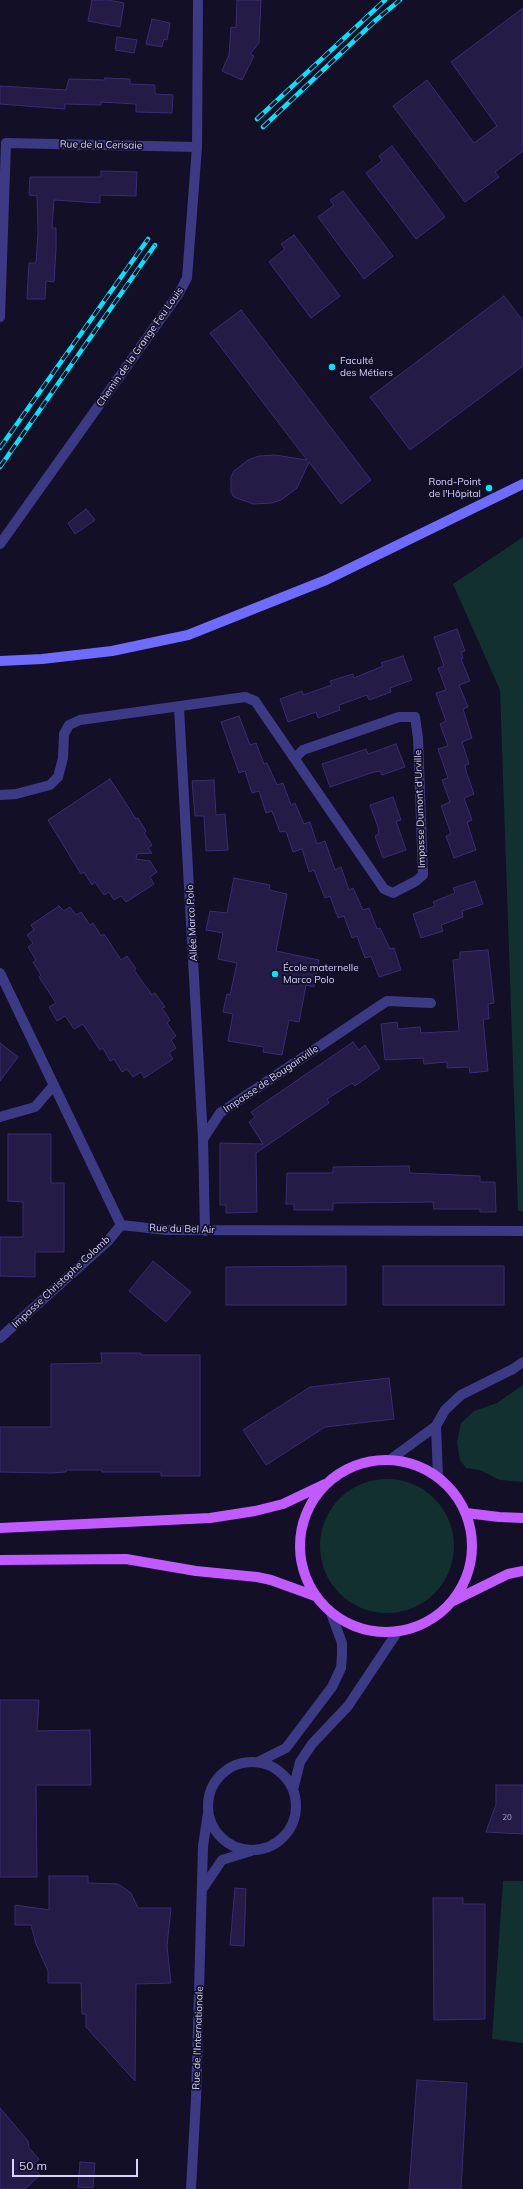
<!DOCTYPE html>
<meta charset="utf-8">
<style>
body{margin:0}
#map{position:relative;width:523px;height:2189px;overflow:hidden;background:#130f26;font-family:Mulish,sans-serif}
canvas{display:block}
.scale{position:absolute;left:12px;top:2159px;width:126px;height:18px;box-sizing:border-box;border:2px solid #d9d4ff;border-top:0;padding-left:5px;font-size:12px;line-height:14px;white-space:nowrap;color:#d9d4ff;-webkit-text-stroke:3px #130f26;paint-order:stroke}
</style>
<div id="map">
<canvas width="523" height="2189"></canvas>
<div class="scale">50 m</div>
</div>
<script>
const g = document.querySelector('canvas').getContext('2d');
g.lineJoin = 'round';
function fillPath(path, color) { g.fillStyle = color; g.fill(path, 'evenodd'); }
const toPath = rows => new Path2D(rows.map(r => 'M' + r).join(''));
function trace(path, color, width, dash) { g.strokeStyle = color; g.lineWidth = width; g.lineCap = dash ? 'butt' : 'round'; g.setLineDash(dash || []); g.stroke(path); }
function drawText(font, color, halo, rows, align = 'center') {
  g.font = font + ' Mulish,sans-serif'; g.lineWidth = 3.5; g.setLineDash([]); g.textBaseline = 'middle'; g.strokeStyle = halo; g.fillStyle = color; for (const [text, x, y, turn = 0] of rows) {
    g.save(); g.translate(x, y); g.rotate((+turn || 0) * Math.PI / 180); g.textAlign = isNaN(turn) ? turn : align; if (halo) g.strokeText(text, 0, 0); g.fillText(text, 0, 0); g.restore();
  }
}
fillPath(toPath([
 [523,537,523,1211,518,1211,500,690,453,584],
 [523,1385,523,1482,500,1480,480,1470,466,1468,460,1460,457,1442,461,1423,474,1411,497,1403],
 '320 1546a67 67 0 1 1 134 0a67 67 0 1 1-134 0Z',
 [503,1881,523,1881,523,2043,492,2039]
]), '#12302f');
const building = toPath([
 [92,0,108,0,124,3,120,27,88,21,92,0],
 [237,0,261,0,259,43,250,54,254,56,242,80,222,71,229,55,231,27,236,28,237,0],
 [523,8,523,151,495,172,499,177,465,202,393,106,427,80,474,143,497,126,451,62,523,8],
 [152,19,170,23,167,40,164,39,162,47,146,44,152,19],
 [117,37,137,40,134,53,115,50,117,37],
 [105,78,130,79,130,84,155,85,155,94,173,95,172,113,136,112,136,104,101,102,101,105,65,104,65,109,0,104,0,86,66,90,69,79,105,80,105,78],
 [392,146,445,217,416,239,366,173,382,161,379,156,392,146],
 [101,171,137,172,136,196,100,195,100,203,54,200,52,228,56,228,56,249,54,282,46,281,45,299,27,299,29,263,36,263,38,232,37,196,29,195,30,177,101,177,101,171],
 [343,191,393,256,364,279,318,217,334,205,330,200,343,191],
 [294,235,340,296,311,318,269,262,285,249,281,244,294,235],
 [504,296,523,321,523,366,410,450,370,397,504,296],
 [241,310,371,480,341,504,309,462,297,488,281,500,272,503,253,504,234,497,231,492,231,477,234,471,248,460,259,456,275,455,307,460,210,333,241,310],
 [86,509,95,520,75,534,68,523,86,509],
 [457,629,465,651,461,652,463,658,461,659,470,681,459,685,468,707,463,709,472,738,462,742,469,764,465,765,466,771,474,794,464,798,472,820,467,822,476,850,454,858,446,836,451,834,441,806,450,802,442,780,448,778,438,749,448,746,440,724,446,721,436,693,446,690,438,668,444,666,434,637,457,629],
 [403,656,412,680,390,688,391,692,369,700,367,695,339,705,340,710,318,718,316,712,288,722,280,699,302,691,303,695,332,685,330,681,353,674,354,678,383,666,381,663,403,656],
 [239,716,250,745,256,743,264,764,267,763,277,785,283,783,291,805,295,803,304,824,310,822,317,844,325,841,335,870,341,867,349,890,353,888,363,910,369,908,377,929,380,928,390,949,394,948,401,970,379,977,371,956,365,958,357,936,352,938,344,916,338,918,330,896,325,898,314,870,309,872,302,849,293,852,286,831,280,832,272,811,266,813,259,791,252,793,245,771,239,773,221,722,239,716],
 [396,744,405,767,382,775,380,771,374,772,330,787,322,764,366,749,368,754,396,744],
 [110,779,136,819,138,818,146,831,144,833,152,845,148,848,152,853,137,854,136,859,150,861,157,872,150,877,154,884,126,902,121,896,114,900,109,892,104,895,95,882,92,885,84,872,81,874,48,820,110,779],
 [214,780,216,815,225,814,228,850,206,851,204,816,195,816,192,781,214,780],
 [393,797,401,820,396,821,406,850,383,858,375,836,379,834,378,827,370,805,393,797],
 [234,878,270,885,269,890,287,894,276,951,319,960,314,987,306,985,299,1022,289,1020,282,1055,263,1052,264,1047,228,1041,233,1014,223,1012,227,994,230,995,237,963,218,959,223,933,206,930,210,911,227,913,234,878],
 [475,881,483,904,462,911,463,917,441,925,443,931,421,938,413,914,435,906,433,902,455,893,453,888,475,881],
 [59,906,64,911,70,907,76,915,81,912,90,925,93,923,101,936,104,934,121,960,127,956,136,969,134,970,152,995,155,993,165,1007,162,1008,170,1020,167,1023,176,1036,171,1040,176,1048,169,1053,173,1059,144,1078,141,1072,133,1077,127,1069,122,1072,114,1059,110,1061,103,1048,100,1050,83,1024,74,1029,65,1016,57,1021,49,1007,56,1003,39,977,41,975,33,962,36,960,28,947,33,943,27,935,34,930,31,925,59,906],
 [488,950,494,1003,488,1004,489,1019,483,1019,488,1071,470,1073,469,1067,447,1068,447,1062,424,1064,423,1058,385,1060,381,1024,397,1022,398,1029,420,1027,421,1033,459,1031,453,960,460,959,460,952,488,950],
 [353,1042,359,1050,365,1045,380,1068,355,1086,352,1083,327,1099,329,1103,256,1153,257,1212,226,1213,226,1205,220,1205,220,1143,263,1144,249,1122,255,1117,251,1112,353,1042],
 [0,1043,18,1057,0,1081,0,1043],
 [8,1134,51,1134,51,1183,64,1183,64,1252,35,1252,35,1277,0,1276,0,1237,23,1237,23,1202,8,1201,8,1134],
 [409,1166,410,1173,480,1176,480,1182,495,1182,496,1212,480,1212,480,1209,434,1209,433,1202,333,1203,333,1210,294,1210,294,1204,286,1204,287,1173,333,1173,333,1167,409,1166],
 [153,1261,191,1292,166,1322,129,1291,153,1261],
 [346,1266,346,1305,226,1305,226,1267,346,1266],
 [383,1266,504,1266,504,1305,383,1305,383,1266],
 [101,1353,141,1353,141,1355,200,1355,200,1476,161,1476,161,1472,102,1472,102,1470,66,1470,66,1472,51,1473,0,1472,0,1427,51,1427,51,1364,102,1363,101,1353],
 [389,1378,394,1419,325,1427,266,1465,243,1430,310,1387,389,1378],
 [0,1700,39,1700,37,1731,90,1730,91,1785,36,1785,37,1877,0,1877,0,1700],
 [496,1785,523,1785,523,1834,486,1832,496,1804,496,1785],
 [49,1876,88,1876,88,1883,118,1884,131,1893,138,1908,171,1908,167,1946,171,1983,136,1984,135,2081,86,2027,86,2014,82,2014,81,1983,48,1983,48,1971,36,1944,31,1925,15,1925,15,1905,49,1910,49,1876],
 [235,1888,246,1889,244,1946,230,1945,235,1888],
 [433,1898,463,1898,463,1904,485,1904,485,2019,434,2020,433,1898],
 [417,2080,467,2083,461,2189,409,2189,417,2080],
 [0,2108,28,2141,29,2148,39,2159,33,2166,40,2175,25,2189,0,2189,0,2108],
 [80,2162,95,2163,93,2188,78,2187,80,2162]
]);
fillPath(building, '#241b47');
trace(building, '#3b2d73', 1);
trace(toPath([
 [0,317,6,143,197,147],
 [0,544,179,293,187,278,197,147,198,0],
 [179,708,203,1139],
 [0,795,16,794,50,785,58,777,63,758,64,734,69,725,80,720,245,697,255,701,384,889,393,893,416,881,423,875,418,738,415,717,399,717,303,750,295,758],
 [0,973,121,1225,166,1230,523,1231],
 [0,1117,35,1107,54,1085],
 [205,1231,203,1139,220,1113,387,1001,431,1003],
 [0,1338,108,1241,121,1225],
 [436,1426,438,1477],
 [391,1459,436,1426,445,1410,461,1395,513,1369,523,1362],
 [258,1762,286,1748,332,1687,341,1668,342,1655,342,1643,331,1613],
 '208 1806a44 44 0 1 1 88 0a44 44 0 1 1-88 0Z',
 [293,1790,300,1762,312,1744,348,1706,398,1631],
 [203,1888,222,1860,251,1851],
 [191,2189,196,2099,203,1846,208,1813]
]), '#3d3a85', 10);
trace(toPath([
 [0,661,42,659,112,651,188,635,326,580,523,484]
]), '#6f6bff', 10);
trace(toPath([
 '300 1546a86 86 0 1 1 172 0a86 86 0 1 1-172 0Z',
 [466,1513,499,1517,523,1518],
 [0,1528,210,1518,255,1511,283,1504,325,1484],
 [0,1560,126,1559,196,1571,257,1577,271,1580,315,1596],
 [451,1602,508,1574,523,1571]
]), '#c25bff', 10);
const rail = toPath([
 [257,119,385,0],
 [263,127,376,20,400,0],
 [0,448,148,239],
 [0,467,155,245]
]);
trace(rail, '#00e5ff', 4.5);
trace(rail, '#130f26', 3, [9]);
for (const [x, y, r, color] of [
 [332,367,4,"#00e5ff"],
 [489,488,4,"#00e5ff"],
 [275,974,4,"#00e5ff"]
]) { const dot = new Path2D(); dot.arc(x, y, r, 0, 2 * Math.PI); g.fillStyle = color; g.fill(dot); trace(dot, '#130f26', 1.5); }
drawText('8px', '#aca6d1', null, [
 ["20",507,1818]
]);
drawText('10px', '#d9d4ff', '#130f26', [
 ["Rue de la Cerisaie",101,145,1],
 ["Chemin de la Grange Feu Louis",140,347,-55],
 ["Impasse Dumont d'Urville",420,809,-92],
 ["Allée Marco Polo",192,923,-93],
 ["Impasse de Bougainville",271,1079,-34],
 ["Rue du Bel Air",182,1229,2],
 ["Impasse Christophe Colomb",61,1282,-43],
 ["Rue de l'Internationale",198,2038,-88]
]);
drawText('10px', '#d9d4ff', '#130f26', [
 ["Faculté",340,361],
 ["des Métiers",340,373],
 ["Rond-Point",481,482,"right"],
 ["de l'Hôpital",481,494,"right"],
 ["École maternelle",283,968],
 ["Marco Polo",283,980]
], 'left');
</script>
